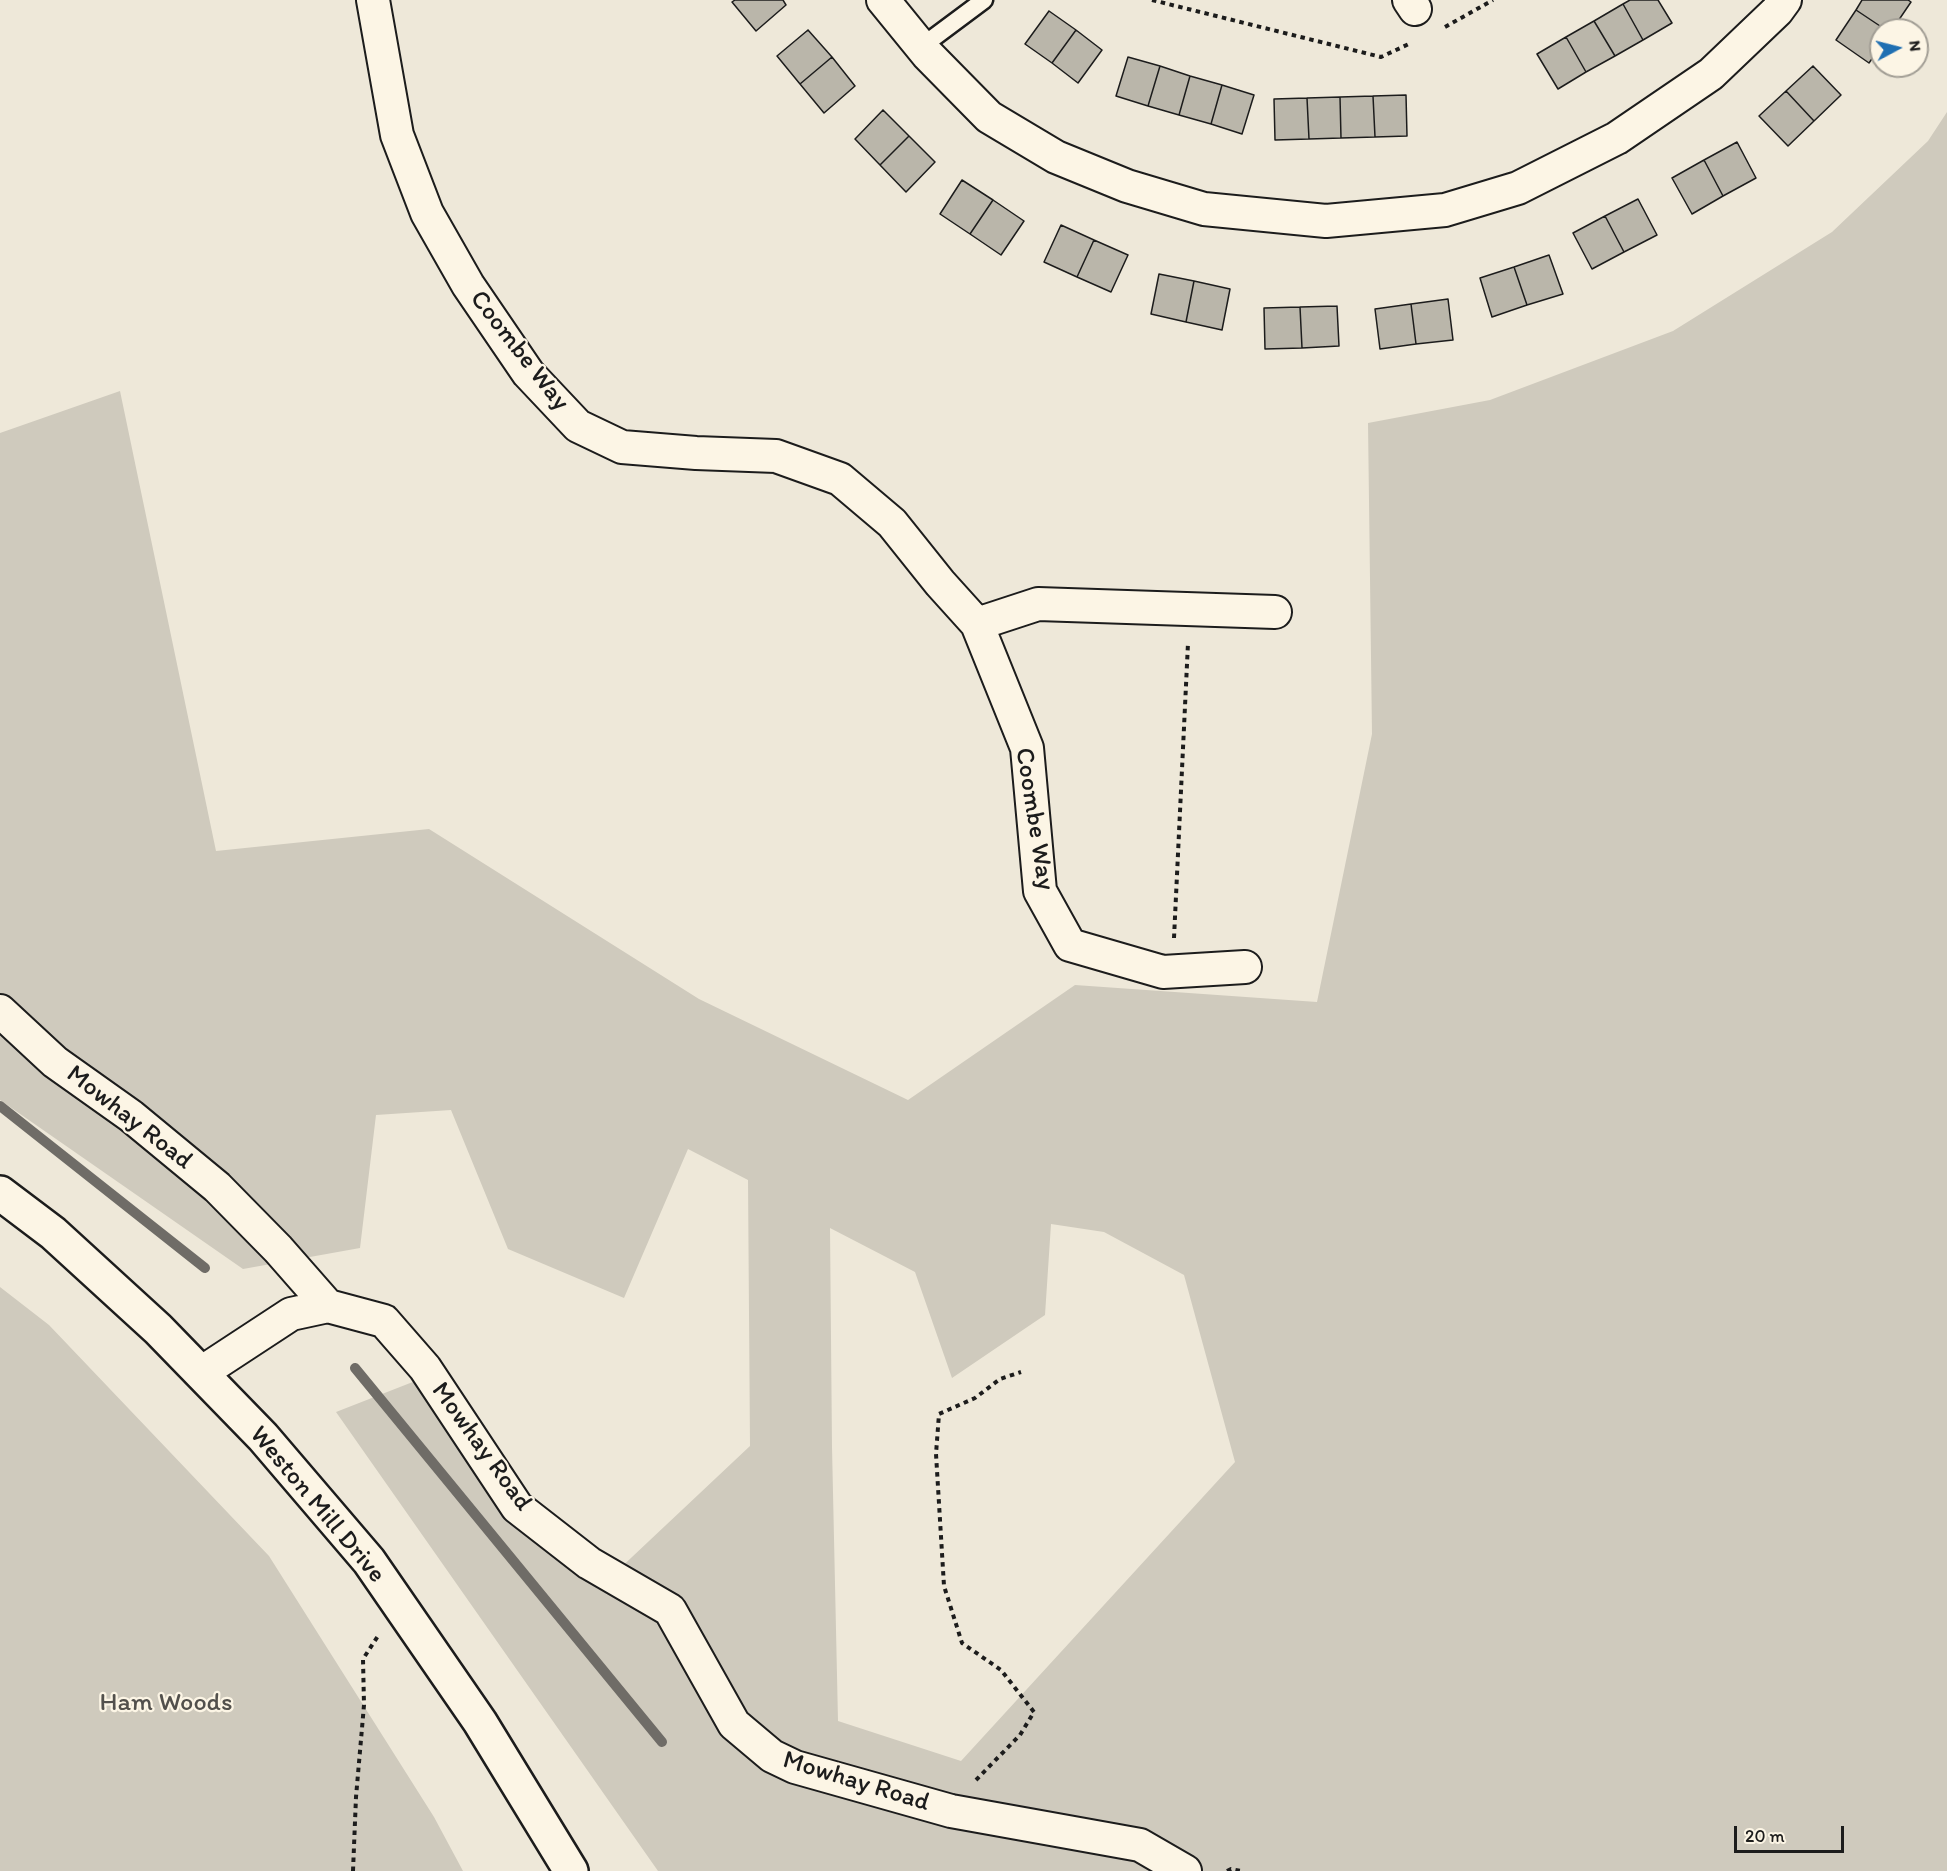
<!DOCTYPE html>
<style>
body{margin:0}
#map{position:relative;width:1947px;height:1871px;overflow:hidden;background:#eee8d9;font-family:Itim,sans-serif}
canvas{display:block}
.north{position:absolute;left:1869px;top:18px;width:60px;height:60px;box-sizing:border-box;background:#fcf5e5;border:2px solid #a29e95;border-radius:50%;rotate:83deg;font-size:16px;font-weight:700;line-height:24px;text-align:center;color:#1c1c1c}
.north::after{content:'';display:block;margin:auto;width:21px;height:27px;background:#1f6fb2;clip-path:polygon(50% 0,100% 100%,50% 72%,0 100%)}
.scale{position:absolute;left:1734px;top:1826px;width:110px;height:27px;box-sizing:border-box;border:3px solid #1c1c1c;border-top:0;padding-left:8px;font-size:18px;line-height:21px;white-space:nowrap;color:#1c1c1c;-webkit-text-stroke:4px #fcf5e5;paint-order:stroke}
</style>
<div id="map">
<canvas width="1947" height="1871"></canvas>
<div class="north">N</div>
<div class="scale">20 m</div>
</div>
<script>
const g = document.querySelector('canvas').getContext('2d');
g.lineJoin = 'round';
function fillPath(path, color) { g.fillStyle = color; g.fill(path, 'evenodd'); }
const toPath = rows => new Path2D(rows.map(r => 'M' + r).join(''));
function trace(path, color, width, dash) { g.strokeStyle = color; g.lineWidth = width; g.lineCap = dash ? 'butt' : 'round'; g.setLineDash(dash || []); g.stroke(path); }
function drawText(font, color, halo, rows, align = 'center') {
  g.font = font + ' Itim,sans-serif'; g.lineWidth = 4.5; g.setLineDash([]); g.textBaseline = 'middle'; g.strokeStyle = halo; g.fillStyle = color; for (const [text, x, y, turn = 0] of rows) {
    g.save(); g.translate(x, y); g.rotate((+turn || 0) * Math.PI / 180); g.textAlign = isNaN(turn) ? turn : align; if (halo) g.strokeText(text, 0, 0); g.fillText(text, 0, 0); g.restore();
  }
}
fillPath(toPath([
 [1947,112,1947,1871,658,1871,336,1412,423,1378,598,1589,750,1446,748,1180,688,1149,624,1298,508,1249,451,1110,376,1115,360,1248,243,1269,0,1100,0,433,120,391,216,851,429,829,699,999,908,1100,1075,985,1317,1002,1372,734,1368,423,1490,400,1673,331,1832,232,1928,141],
 [1051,1224,1104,1232,1184,1275,1235,1462,961,1761,838,1721,832,1447,830,1228,915,1272,952,1378,1045,1315],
 [0,1287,49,1325,269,1556,434,1817,463,1871,0,1871]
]), '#cfcabd');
trace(toPath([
 [0,1106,205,1268],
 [355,1368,662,1742]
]), '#6f6c67', 10);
const building = toPath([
 [735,0,783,0,786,5,756,31,732,2,735,0],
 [1630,0,1658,0,1672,23,1643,40,1623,4,1630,0],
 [1862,0,1908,0,1911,2,1892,30,1886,30,1856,10,1862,0],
 [1623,4,1643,40,1615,56,1594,21,1623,4],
 [1856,10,1886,30,1881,30,1881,46,1869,63,1836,40,1856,10],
 [1049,11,1076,30,1052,63,1025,44,1049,11],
 [1594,21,1615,56,1586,72,1566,37,1594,21],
 [808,30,832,57,800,84,777,56,808,30],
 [1076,30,1102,50,1078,83,1052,63,1076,30],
 [1566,37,1586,72,1558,89,1537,54,1566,37],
 [832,57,855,86,824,113,800,84,832,57],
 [1128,57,1160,66,1148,106,1116,96,1128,57],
 [1160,66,1190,76,1179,115,1148,106,1160,66],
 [1813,66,1841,95,1814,121,1786,91,1813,66],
 [1190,76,1222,85,1211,124,1179,115,1190,76],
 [1222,85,1254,95,1242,134,1211,124,1222,85],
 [1786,91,1814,121,1788,146,1759,116,1786,91],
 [1406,95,1407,136,1375,137,1373,96,1406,95],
 [1373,96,1375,137,1341,138,1340,97,1373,96],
 [1340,97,1341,138,1309,139,1307,98,1340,97],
 [1307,98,1309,139,1275,140,1274,99,1307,98],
 [883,110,909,136,880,165,855,139,883,110],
 [909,136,935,162,906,192,880,165,909,136],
 [1737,142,1756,178,1723,196,1704,160,1737,142],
 [1704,160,1723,196,1692,214,1672,178,1704,160],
 [962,180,993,200,970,234,940,214,962,180],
 [1638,199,1657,235,1624,252,1605,216,1638,199],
 [993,200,1024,221,1001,255,970,234,993,200],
 [1605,216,1624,252,1592,269,1573,233,1605,216],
 [1061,225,1094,240,1077,277,1044,262,1061,225],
 [1094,240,1128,255,1111,292,1077,277,1094,240],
 [1549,255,1563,294,1527,305,1514,267,1549,255],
 [1514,267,1527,305,1492,317,1480,278,1514,267],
 [1159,274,1194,281,1186,322,1151,314,1159,274],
 [1194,281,1230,289,1222,330,1186,322,1194,281],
 [1448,299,1453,340,1416,344,1411,304,1448,299],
 [1411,304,1416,344,1380,349,1375,309,1411,304],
 [1337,306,1339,346,1302,348,1300,307,1337,306],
 [1300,307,1302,348,1265,349,1264,308,1300,307]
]);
fillPath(building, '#bab6aa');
trace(building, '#1c1c1c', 1.5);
const service = toPath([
 [921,47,984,0]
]);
const minor = toPath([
 [373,0,397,135,427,213,468,285,528,373,578,426,622,447,696,453,776,456,840,479,892,523,940,583,977,624,1027,748,1040,891,1070,945,1163,972,1245,967],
 [883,0,927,54,989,117,1056,157,1127,186,1204,209,1326,221,1445,210,1518,188,1617,138,1711,74,1777,11,1785,0],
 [1409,0,1415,9],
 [977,624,1038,604,1275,612],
 [0,1011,55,1062,131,1116,217,1187,278,1249,328,1306],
 [201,1373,291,1314,328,1306,384,1321,425,1368,517,1507,589,1563,670,1610,734,1724,772,1756,795,1767,951,1811,1140,1845,1185,1871]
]);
const primary = toPath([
 [0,1193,53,1233,158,1329,263,1437,369,1561,480,1722,571,1871]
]);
trace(service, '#1c1c1c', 21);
trace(minor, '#1c1c1c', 36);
trace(primary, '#1c1c1c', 38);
trace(toPath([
 [1152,0,1381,57,1411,43],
 [1445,27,1493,0],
 [1174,938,1188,643],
 [976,1780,1020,1735,1034,1712,1001,1670,962,1643,944,1586,936,1454,939,1414,975,1398,1000,1379,1021,1372],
 [353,1871,356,1797,364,1705,363,1659,378,1636],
 [1227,1871,1231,1869,1241,1871]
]), '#1c1c1c', 4, [4.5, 4.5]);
trace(service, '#fcf5e5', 16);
trace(minor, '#fcf5e5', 32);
trace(primary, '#fcf5e5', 33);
drawText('26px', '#1c1c1c', '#fcf5e5', [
 ["Coombe Way",519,351,52],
 ["Coombe Way",1034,819,81],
 ["Mowhay Road",129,1118,38],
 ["Mowhay Road",481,1447,54],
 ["Weston Mill Drive",317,1505,50],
 ["Mowhay Road",856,1782,17]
]);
drawText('26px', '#52504c', '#fcf5e5', [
 ["Ham Woods",166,1703]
]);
</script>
